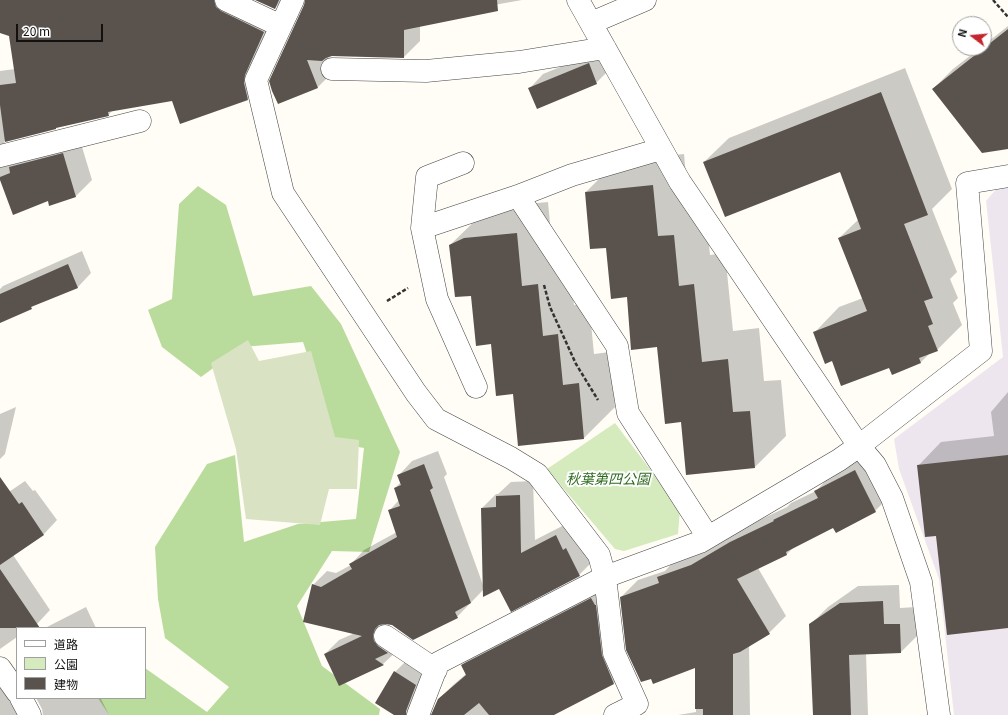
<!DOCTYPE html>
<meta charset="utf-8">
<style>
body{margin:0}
#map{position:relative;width:1008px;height:715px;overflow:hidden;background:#fffdf5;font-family:Georgia,"Noto Sans JP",serif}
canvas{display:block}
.legend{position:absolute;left:16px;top:627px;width:130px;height:72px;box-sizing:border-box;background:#fff;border:1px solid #a0a0a0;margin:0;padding:5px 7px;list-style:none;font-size:12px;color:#111}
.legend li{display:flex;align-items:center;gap:8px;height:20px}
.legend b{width:20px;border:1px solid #a0a0a0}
.north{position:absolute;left:952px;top:16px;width:40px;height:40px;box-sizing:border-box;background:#fff;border:1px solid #a0a0a0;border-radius:50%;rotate:286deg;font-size:11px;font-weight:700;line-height:16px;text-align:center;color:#111}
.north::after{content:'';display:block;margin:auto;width:14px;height:18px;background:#c4262e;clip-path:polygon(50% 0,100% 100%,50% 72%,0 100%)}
.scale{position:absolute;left:16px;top:24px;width:87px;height:18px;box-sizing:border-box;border:2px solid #111;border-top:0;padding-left:5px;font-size:12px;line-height:14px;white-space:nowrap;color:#111;-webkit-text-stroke:3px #fff;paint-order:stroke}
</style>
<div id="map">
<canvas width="1008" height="715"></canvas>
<ul class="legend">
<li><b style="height:5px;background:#fff"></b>道路</li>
<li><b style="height:11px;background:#d5ebbd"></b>公園</li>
<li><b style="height:11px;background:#5a524d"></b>建物</li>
</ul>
<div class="north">N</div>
<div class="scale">20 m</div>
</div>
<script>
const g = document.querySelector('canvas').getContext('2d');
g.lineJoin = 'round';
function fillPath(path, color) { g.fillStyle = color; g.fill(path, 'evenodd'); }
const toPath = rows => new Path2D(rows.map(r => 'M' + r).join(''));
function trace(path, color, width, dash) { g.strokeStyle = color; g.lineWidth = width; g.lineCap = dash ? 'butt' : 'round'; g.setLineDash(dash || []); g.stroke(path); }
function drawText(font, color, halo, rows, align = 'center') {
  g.font = font + ' Georgia,"Noto Sans JP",serif'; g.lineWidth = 4; g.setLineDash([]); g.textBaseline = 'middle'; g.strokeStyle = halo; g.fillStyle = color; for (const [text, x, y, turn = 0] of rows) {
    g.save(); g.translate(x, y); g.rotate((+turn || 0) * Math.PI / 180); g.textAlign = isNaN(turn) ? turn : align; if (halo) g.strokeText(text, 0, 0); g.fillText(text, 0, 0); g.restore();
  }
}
fillPath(toPath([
 [1008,186,1008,715,954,715,939,579,899,469,894,439,1003,357,986,201,997,188]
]), '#eee6ef');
fillPath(toPath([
 [615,423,680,509,678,534,624,551,615,549,547,469]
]), '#d5ebbd');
fillPath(toPath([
 [198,186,226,205,253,296,311,286,341,324,400,452,369,552,332,551,297,606,322,666,380,709,379,715,109,715,98,698,145,698,145,668,207,712,229,687,165,638,158,599,155,547,207,464,235,455,244,542,298,524,356,519,364,448,309,438,318,386,303,342,242,347,201,377,162,347,148,310,172,299,179,204]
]), '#b9dc9c');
fillPath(toPath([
 [248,340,259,361,311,351,335,437,359,440,357,489,329,489,320,525,246,519,236,449,211,363]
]), '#d9e3c4');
fillPath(toPath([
 [0,0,247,0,280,15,264,82,247,99,172,100,113,110,108,115,57,127,56,128,4,141,8,149,79,137,92,180,75,197,49,200,0,178,0,71,15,69,22,38,0,32],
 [258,0,283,0,275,8],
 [306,0,522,0,494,5,420,26,420,41,404,57,332,56,328,56,334,71,318,87,278,103],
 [1008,26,1008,148,933,89,953,69,980,48,984,48,984,45],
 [602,50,610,69,596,83,530,88,543,74],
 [905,68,952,189,932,209,957,272,950,279,958,298,953,303,962,325,937,350,930,353,921,362,890,366,832,360,815,332,839,307,863,298,839,238,859,219,840,171,704,162,729,138],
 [684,154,689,206,705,204,710,255,725,253,733,331,759,328,764,381,781,380,786,436,755,467,682,421,658,346,628,296,586,192,617,161],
 [548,202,553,255,569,253,574,305,589,303,594,354,610,352,615,407,584,438,519,445,514,393,450,245,482,214,496,207],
 [82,251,91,273,78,287,33,305,31,308,0,322,0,289,3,286],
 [1008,392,1008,627,937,535,918,466,941,442,994,436,991,412],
 [16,407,5,454,0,459,0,414],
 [438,451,447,474,444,477,483,585,482,508,496,494,498,494,511,482,533,481,535,540,570,522,593,561,579,575,484,589,457,617,392,625,386,623,387,627,397,651,383,664,340,685,325,654,339,640,355,633,313,585,327,571,336,573,351,565,351,564,364,550,397,532,389,511,399,500,395,488,401,482,399,475,412,461],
 [872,454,892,494,875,511,834,527,795,546,787,554,758,568,786,616,769,633,749,645,750,715,678,715,696,712,696,674,714,657,621,597,638,580,665,571,675,560,787,507,791,503,816,491,832,474],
 [25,481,33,491,35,490,57,520,44,534,13,555,50,610,37,624,31,628,17,628,17,637,0,649,0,498],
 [605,585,627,669,614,683,579,701,541,715,396,715,395,672,409,658,429,671,428,713,433,714,439,699,453,685,466,674,462,665,476,652],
 [899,585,900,608,916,607,918,635,901,652,866,653,868,715,814,715,811,624,828,607,858,586],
 [86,607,96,628,45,628],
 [0,658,37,713,43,715,42,709,36,698,102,698,101,699,109,715,0,715]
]), '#0003');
fillPath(toPath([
 [0,0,214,0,216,7,221,11,264,32,245,75,244,83,248,100,180,124,172,101,108,112,109,116,56,128,56,129,5,142,0,105,0,85,16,83,9,36,0,33],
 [255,0,279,0,275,9],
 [305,0,497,0,498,11,404,30,404,58,332,56,326,58,322,61,307,60,318,88,278,104,272,91,269,81,304,5],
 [1008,29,1008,149,982,153,932,89],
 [589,63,597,84,537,109,528,88],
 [881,92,928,215,904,224,933,298,924,301,933,324,928,326,938,351,919,358,921,363,892,375,889,368,841,386,832,361,825,364,813,332,867,311,838,238,861,229,840,172,725,217,703,162],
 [63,153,76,197,49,206,48,201,13,215,0,180,0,177,10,173,9,167],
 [653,185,658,236,674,235,679,286,694,284,702,362,728,359,733,412,750,411,755,468,686,475,681,422,665,424,657,347,631,350,627,297,611,299,606,248,590,249,585,192],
 [517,233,522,286,538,284,543,336,558,334,563,385,579,383,584,439,518,446,513,394,496,396,491,344,476,346,471,296,455,297,449,245,464,238],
 [68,264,78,288,31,307,32,309,0,323,0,294],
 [1008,455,1008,628,947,635,936,536,925,537,917,465],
 [424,464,433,488,430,490,471,603,455,612,458,618,413,640,392,625,385,624,379,625,375,629,373,635,374,641,378,646,388,653,375,659,384,665,339,686,324,654,362,636,303,622,312,584,321,587,352,569,349,564,397,537,388,510,400,506,394,488,401,485,397,475],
 [855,470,876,512,836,533,833,528,786,552,787,555,737,579,770,634,740,652,733,654,733,715,703,715,703,709,695,709,695,668,653,684,651,679,641,682,626,650,620,597,659,583,657,577,691,565,730,542,774,521,773,520,818,498,814,491],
 [0,477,19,504,22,502,44,535,0,565],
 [520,495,521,553,556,535,563,550,566,548,580,576,511,612,499,589,483,597,481,508,496,507,496,496],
 [0,569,40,628,0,628],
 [591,598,595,605,596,605,602,655,614,684,554,715,489,715,479,703,464,715,431,715,438,699,466,675,461,665],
 [883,601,884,624,900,624,901,653,849,655,851,715,813,715,809,624,840,603],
 [394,671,416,685,406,711,406,715,394,715,375,703]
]), '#5a524d');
const minor = toPath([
 [226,0,281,26],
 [293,0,256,80,283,193,416,393,436,419,511,458,537,474,599,555,605,577,438,663,418,715],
 [578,0,680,182,859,446,875,465,892,498,921,582,939,715],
 [591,23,645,0],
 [332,69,426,71,519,62,605,48],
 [0,156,140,121],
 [463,163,427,177,422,228,437,299,476,387],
 [518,196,617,346,628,413,708,537],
 [422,228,518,196,572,175,661,149],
 [385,636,436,670],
 [0,668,17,692],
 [21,698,30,715],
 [615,715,637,704,614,653,605,577,700,542,839,460,859,446,981,351,967,183,1008,176]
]);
trace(minor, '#444', 23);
trace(toPath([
 [993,0,1008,17],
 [544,285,550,307,576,364,598,400],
 [387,301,408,288]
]), '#333', 2.5, [4, 2]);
trace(minor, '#fff', 22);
drawText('italic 14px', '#2f6b1f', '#fff', [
 ["秋葉第四公園",608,479]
]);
</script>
